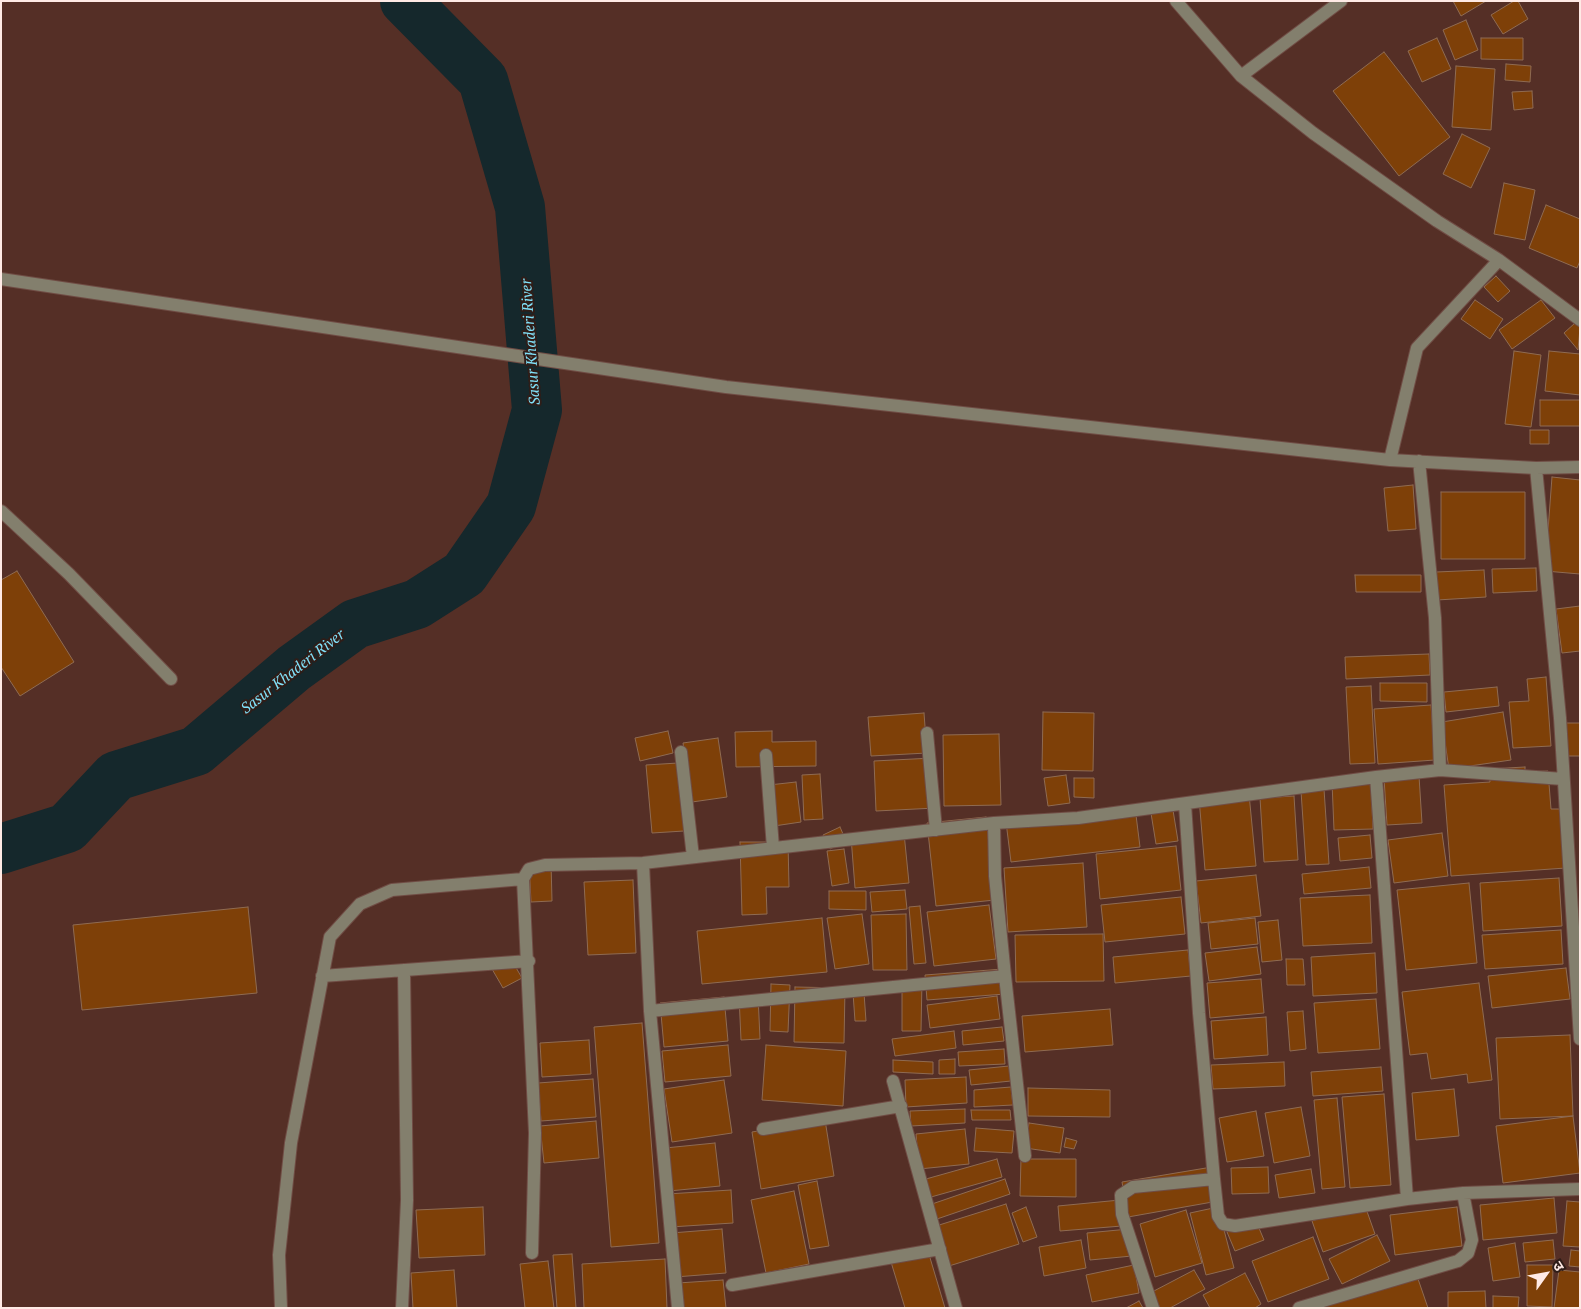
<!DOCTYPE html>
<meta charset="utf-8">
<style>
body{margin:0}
#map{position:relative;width:1581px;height:1309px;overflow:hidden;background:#552f26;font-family:"PT Serif","Noto Sans Devanagari",serif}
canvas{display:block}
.frame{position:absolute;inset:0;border:2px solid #ffeae5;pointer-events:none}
.north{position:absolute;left:1521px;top:1249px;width:50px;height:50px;-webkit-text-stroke:4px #2f1d18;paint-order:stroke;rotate:58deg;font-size:14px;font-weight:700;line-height:20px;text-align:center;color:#ffeae5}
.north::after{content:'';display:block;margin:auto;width:18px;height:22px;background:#ffeae5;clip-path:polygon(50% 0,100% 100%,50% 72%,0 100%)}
</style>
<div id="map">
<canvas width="1581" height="1309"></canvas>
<div class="frame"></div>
<div class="north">उ</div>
</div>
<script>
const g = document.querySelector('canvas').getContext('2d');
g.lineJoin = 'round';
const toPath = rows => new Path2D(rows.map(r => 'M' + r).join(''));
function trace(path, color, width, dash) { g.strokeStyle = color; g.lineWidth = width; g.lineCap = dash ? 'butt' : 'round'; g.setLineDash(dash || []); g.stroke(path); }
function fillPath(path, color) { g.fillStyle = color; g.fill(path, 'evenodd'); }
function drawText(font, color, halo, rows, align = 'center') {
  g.font = font + ' "PT Serif",serif'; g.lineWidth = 4; g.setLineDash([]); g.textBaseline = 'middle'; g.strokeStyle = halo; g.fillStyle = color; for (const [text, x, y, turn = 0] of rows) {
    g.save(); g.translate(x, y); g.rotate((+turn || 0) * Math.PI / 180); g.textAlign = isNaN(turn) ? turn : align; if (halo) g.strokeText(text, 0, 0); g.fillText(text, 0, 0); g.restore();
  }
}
trace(toPath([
 [1,849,67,828,116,776,196,751,294,668,355,624,417,604,464,574,511,506,537,410,520,207,483,80,405,1]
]), '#15282c', 50);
const building = toPath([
 [1453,1,1486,1,1461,16,1453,1],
 [1514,1,1518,1,1528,19,1503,34,1491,15,1514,1],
 [1466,20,1478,50,1455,60,1443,30,1466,20],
 [1437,38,1451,69,1422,82,1408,51,1437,38],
 [1481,38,1523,38,1523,60,1481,59,1481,38],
 [1384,52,1450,137,1399,176,1333,91,1384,52],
 [1506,64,1531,66,1530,82,1505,80,1506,64],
 [1456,66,1495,69,1491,130,1452,127,1456,66],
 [1532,91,1533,108,1514,110,1512,92,1532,91],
 [1462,134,1490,148,1471,188,1443,174,1462,134],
 [1504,183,1535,190,1525,240,1494,234,1504,183],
 [1546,205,1580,219,1580,261,1577,268,1529,248,1546,205],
 [1496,276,1510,291,1498,302,1484,287,1496,276],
 [1475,300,1503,319,1490,339,1461,319,1475,300],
 [1541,300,1555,318,1512,349,1499,330,1541,300],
 [1575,323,1580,328,1578,350,1564,333,1575,323],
 [1514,351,1541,355,1531,427,1505,424,1514,351],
 [1549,351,1580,354,1580,395,1545,391,1549,351],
 [1540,400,1580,400,1580,426,1540,426,1540,400],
 [1530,430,1549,430,1549,444,1530,444,1530,430],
 [1552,477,1580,480,1580,574,1545,571,1552,477],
 [1413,485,1416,529,1388,531,1384,488,1413,485],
 [1441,492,1525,492,1525,559,1441,559,1441,492],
 [1536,568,1537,591,1493,593,1492,569,1536,568],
 [1484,570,1486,597,1437,600,1436,572,1484,570],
 [17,571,74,662,20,696,1,667,1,580,17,571],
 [1355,575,1421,575,1421,592,1356,592,1355,575],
 [1580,606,1580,651,1562,653,1556,609,1580,606],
 [1429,654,1430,675,1346,679,1345,657,1429,654],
 [1546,677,1551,746,1513,748,1509,702,1529,701,1527,679,1546,677],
 [1380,683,1427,683,1427,702,1380,701,1380,683],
 [1371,686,1375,763,1350,764,1346,687,1371,686],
 [1497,687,1499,706,1446,712,1444,692,1497,687],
 [1431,705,1435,760,1378,764,1374,709,1431,705],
 [1043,712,1094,713,1093,771,1042,770,1043,712],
 [1503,712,1511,760,1449,769,1442,722,1503,712],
 [924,713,927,753,871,756,868,717,924,713],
 [1565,723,1580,723,1580,756,1564,756,1565,723],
 [668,731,673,753,640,761,635,738,668,731],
 [772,731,772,742,816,741,816,766,736,767,735,732,772,731],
 [999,734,1001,805,944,806,943,735,999,734],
 [718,738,727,797,692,802,683,743,718,738],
 [933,758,936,808,876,811,874,761,933,758],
 [678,763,684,831,652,833,646,765,678,763],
 [1525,767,1525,772,1548,771,1551,809,1562,809,1566,868,1451,876,1444,785,1490,782,1489,769,1525,767],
 [820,774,823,819,804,820,802,775,820,774],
 [1066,775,1070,803,1048,806,1044,778,1066,775],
 [1419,776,1422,823,1387,825,1384,778,1419,776],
 [1074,778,1094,778,1094,798,1074,797,1074,778],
 [1371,781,1373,829,1334,830,1332,782,1371,781],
 [796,782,801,822,774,826,769,785,796,782],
 [1324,789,1329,864,1306,865,1301,791,1324,789],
 [1249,794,1256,866,1205,870,1199,798,1249,794],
 [1294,796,1298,860,1264,862,1260,798,1294,796],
 [1172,804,1178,841,1156,844,1150,807,1172,804],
 [1135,807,1140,847,1011,862,1006,822,1135,807],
 [986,817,995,900,936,906,927,823,986,817],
 [840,827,846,841,830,849,823,835,840,827],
 [904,833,909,883,855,888,851,837,904,833],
 [1442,833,1448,876,1394,883,1388,840,1442,833],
 [1370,835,1372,858,1340,861,1338,838,1370,835],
 [740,842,788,842,789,887,766,887,767,914,742,915,740,842],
 [1176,846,1181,890,1100,899,1096,854,1176,846],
 [844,849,849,883,832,886,827,851,844,849],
 [551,862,552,901,531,902,529,863,551,862],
 [1083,863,1087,927,1008,932,1004,868,1083,863],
 [1369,867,1371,888,1304,894,1302,874,1369,867],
 [1256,875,1261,916,1201,923,1196,881,1256,875],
 [1559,878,1562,926,1483,931,1480,883,1559,878],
 [633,880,636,953,588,955,584,882,633,880],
 [1469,883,1477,963,1406,970,1397,890,1469,883],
 [905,890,907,909,872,912,870,892,905,890],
 [829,891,866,891,866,910,829,909,829,891],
 [1370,895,1372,943,1303,946,1300,898,1370,895],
 [1181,897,1185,934,1105,942,1101,905,1181,897],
 [989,905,996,959,934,966,927,912,989,905],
 [920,906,926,963,914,964,909,907,920,906],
 [248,907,257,993,82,1010,73,925,248,907],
 [862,914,869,964,835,969,827,918,862,914],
 [906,914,907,970,873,970,871,915,906,914],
 [822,918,827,972,702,984,697,931,822,918],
 [1255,918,1258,944,1211,949,1208,923,1255,918],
 [1278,920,1282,960,1262,962,1258,922,1278,920],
 [1561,930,1563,964,1485,969,1482,935,1561,930],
 [1103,934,1104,981,1016,982,1015,935,1103,934],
 [1257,947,1261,974,1209,981,1205,953,1257,947],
 [1188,950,1191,976,1115,983,1113,957,1188,950],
 [1375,953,1377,993,1313,996,1311,957,1375,953],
 [511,959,522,978,503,988,492,969,511,959],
 [1286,959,1303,959,1305,985,1287,985,1286,959],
 [1566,968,1570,999,1492,1008,1488,976,1566,968],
 [1003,969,1005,994,927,1000,925,975,1003,969],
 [1261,979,1264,1013,1210,1018,1207,983,1261,979],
 [902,980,922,980,921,1031,902,1031,902,980],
 [1479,983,1492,1080,1468,1083,1467,1074,1431,1079,1427,1053,1410,1055,1402,992,1479,983],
 [771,984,790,985,788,1032,770,1031,771,984],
 [795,987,845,988,844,1043,794,1042,795,987],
 [853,993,864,993,866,1021,855,1021,853,993],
 [758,995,760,1039,741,1040,739,996,758,995],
 [997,996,1000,1019,930,1028,927,1005,997,996],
 [724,997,728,1041,664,1047,660,1003,724,997],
 [1376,999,1380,1049,1318,1053,1314,1003,1376,999],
 [1110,1009,1113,1045,1025,1052,1022,1016,1110,1009],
 [1303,1011,1306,1049,1290,1051,1287,1012,1303,1011],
 [1266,1017,1268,1055,1214,1059,1211,1021,1266,1017],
 [642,1023,659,1243,611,1247,594,1027,642,1023],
 [1002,1027,1004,1041,963,1045,962,1031,1002,1027],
 [954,1031,956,1048,895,1056,892,1039,954,1031],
 [1570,1035,1573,1116,1500,1119,1496,1038,1570,1035],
 [589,1040,591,1074,542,1077,540,1043,589,1040],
 [728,1045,731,1076,665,1082,662,1051,728,1045],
 [766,1045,846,1051,843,1106,762,1100,766,1045],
 [1004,1049,1005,1064,959,1066,958,1052,1004,1049],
 [955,1059,955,1074,939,1074,939,1060,955,1059],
 [893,1060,933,1062,933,1074,893,1072,893,1060],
 [1284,1062,1285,1086,1213,1089,1211,1065,1284,1062],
 [1009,1066,1011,1081,971,1085,969,1070,1009,1066],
 [1381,1067,1383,1091,1313,1096,1311,1072,1381,1067],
 [966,1077,967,1103,906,1107,905,1080,966,1077],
 [593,1079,596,1117,541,1121,538,1083,593,1079],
 [724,1080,732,1133,672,1142,664,1089,724,1080],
 [1011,1087,1013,1105,974,1107,974,1090,1011,1087],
 [1028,1088,1110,1090,1110,1117,1028,1116,1028,1088],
 [1454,1089,1459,1136,1416,1140,1412,1093,1454,1089],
 [1384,1094,1391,1185,1350,1188,1342,1097,1384,1094],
 [1337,1098,1345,1187,1322,1189,1314,1100,1337,1098],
 [1301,1107,1310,1156,1274,1163,1265,1113,1301,1107],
 [965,1109,965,1123,911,1126,910,1111,965,1109],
 [971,1110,1010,1110,1011,1120,972,1120,971,1110],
 [1256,1111,1264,1156,1227,1162,1219,1118,1256,1111],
 [1573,1116,1580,1173,1503,1183,1496,1126,1573,1116],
 [825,1120,834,1176,761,1189,752,1132,825,1120],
 [596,1121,599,1158,544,1163,540,1126,596,1121],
 [1029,1123,1064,1128,1060,1153,1025,1148,1029,1123],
 [976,1128,1014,1131,1012,1153,974,1151,976,1128],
 [965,1129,969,1164,919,1169,916,1134,965,1129],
 [1066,1138,1077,1141,1074,1149,1064,1147,1066,1138],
 [715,1143,720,1186,669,1191,665,1148,715,1143],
 [997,1159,1002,1177,931,1197,926,1179,997,1159],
 [1021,1159,1076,1159,1076,1197,1020,1196,1021,1159],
 [1212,1167,1218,1201,1128,1217,1122,1182,1212,1167],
 [1268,1167,1269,1193,1232,1194,1231,1168,1268,1167],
 [1311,1169,1315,1193,1279,1198,1275,1175,1311,1169],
 [1005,1179,1010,1194,937,1219,932,1204,1005,1179],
 [817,1181,829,1246,810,1249,798,1185,817,1181],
 [731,1190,733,1223,670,1227,667,1194,731,1190],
 [794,1191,809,1264,766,1273,751,1200,794,1191],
 [1554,1198,1557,1233,1483,1240,1480,1205,1554,1198],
 [1120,1200,1122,1226,1060,1231,1058,1206,1120,1200],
 [1567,1201,1580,1202,1580,1247,1563,1246,1567,1201],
 [1364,1203,1375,1234,1323,1252,1312,1221,1364,1203],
 [1006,1204,1019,1244,949,1266,936,1226,1006,1204],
 [483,1207,485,1255,419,1258,416,1210,483,1207],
 [1026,1207,1037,1237,1023,1242,1012,1213,1026,1207],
 [1218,1207,1234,1268,1206,1275,1190,1213,1218,1207],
 [1457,1207,1462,1246,1395,1255,1390,1215,1457,1207],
 [1186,1210,1202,1263,1155,1277,1140,1224,1186,1210],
 [1256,1221,1264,1240,1235,1251,1227,1232,1256,1221],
 [722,1229,726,1273,675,1277,671,1233,722,1229],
 [1129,1229,1132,1256,1090,1260,1087,1233,1129,1229],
 [1377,1235,1390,1261,1342,1284,1329,1259,1377,1235],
 [1313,1237,1329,1279,1268,1302,1252,1261,1313,1237],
 [1081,1240,1086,1268,1044,1276,1039,1247,1081,1240],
 [1553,1240,1555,1259,1525,1262,1523,1243,1553,1240],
 [1515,1243,1520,1277,1493,1281,1488,1248,1515,1243],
 [1571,1250,1580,1251,1580,1267,1569,1266,1571,1250],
 [928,1251,945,1308,905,1308,891,1262,928,1251],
 [572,1254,576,1308,557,1308,553,1255,572,1254],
 [665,1259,667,1308,584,1308,582,1264,665,1259],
 [548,1261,554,1308,525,1308,520,1264,548,1261],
 [1134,1265,1139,1293,1092,1302,1086,1275,1134,1265],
 [1527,1265,1553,1265,1552,1307,1527,1306,1527,1265],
 [454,1270,457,1308,413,1308,411,1273,454,1270],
 [1194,1270,1205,1289,1170,1308,1160,1308,1152,1292,1194,1270],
 [1559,1270,1580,1272,1580,1308,1554,1308,1559,1270],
 [1245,1273,1261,1304,1255,1308,1210,1308,1203,1295,1245,1273],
 [1416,1273,1428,1308,1312,1308,1416,1273],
 [723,1280,726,1308,680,1308,678,1283,723,1280],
 [1485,1291,1486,1308,1448,1308,1448,1292,1485,1291],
 [1493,1296,1519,1297,1518,1308,1493,1308,1493,1296],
 [1139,1301,1143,1308,1126,1308,1139,1301]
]);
fillPath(building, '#7e4008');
trace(building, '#8f6b52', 1);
const minor = toPath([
 [1176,1,1241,76,1313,133,1437,221,1499,260,1580,320],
 [1241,76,1341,1],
 [1,279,726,387,1390,460,1536,468,1580,467],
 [1390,460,1417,348,1499,260],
 [1536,468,1560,718,1580,1039],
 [1,511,69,574,171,679],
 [927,733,936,830],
 [681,752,693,857],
 [766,755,773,848],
 [1440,770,1563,779],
 [1376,777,1407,1199],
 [1185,804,1199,1013,1214,1179],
 [643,863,650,1011,678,1308],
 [322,976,529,961],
 [1005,976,1025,1156],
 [650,1011,1005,976,995,876,994,823,1078,818,1376,777,1440,770,1435,618,1419,461],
 [893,1081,956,1308],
 [763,1129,901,1106],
 [532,1253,535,1133,523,879,529,869,545,865,643,863,994,823],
 [732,1285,940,1249],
 [281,1308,279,1255,291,1143,330,937,360,904,392,890,523,879],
 [402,1308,407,1200,404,970],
 [1153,1308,1122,1214,1121,1195,1133,1187,1214,1179,1218,1216,1223,1224,1235,1226,1407,1199,1463,1193,1580,1189],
 [1299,1308,1458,1261,1468,1253,1472,1240,1463,1193]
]);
trace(minor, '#704d45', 14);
trace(minor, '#837f6d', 12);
drawText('italic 15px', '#81e1f9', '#2f1d18', [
 ["Sasur Khaderi River",531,342,-94],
 ["Sasur Khaderi River",293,672,-38]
]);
</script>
